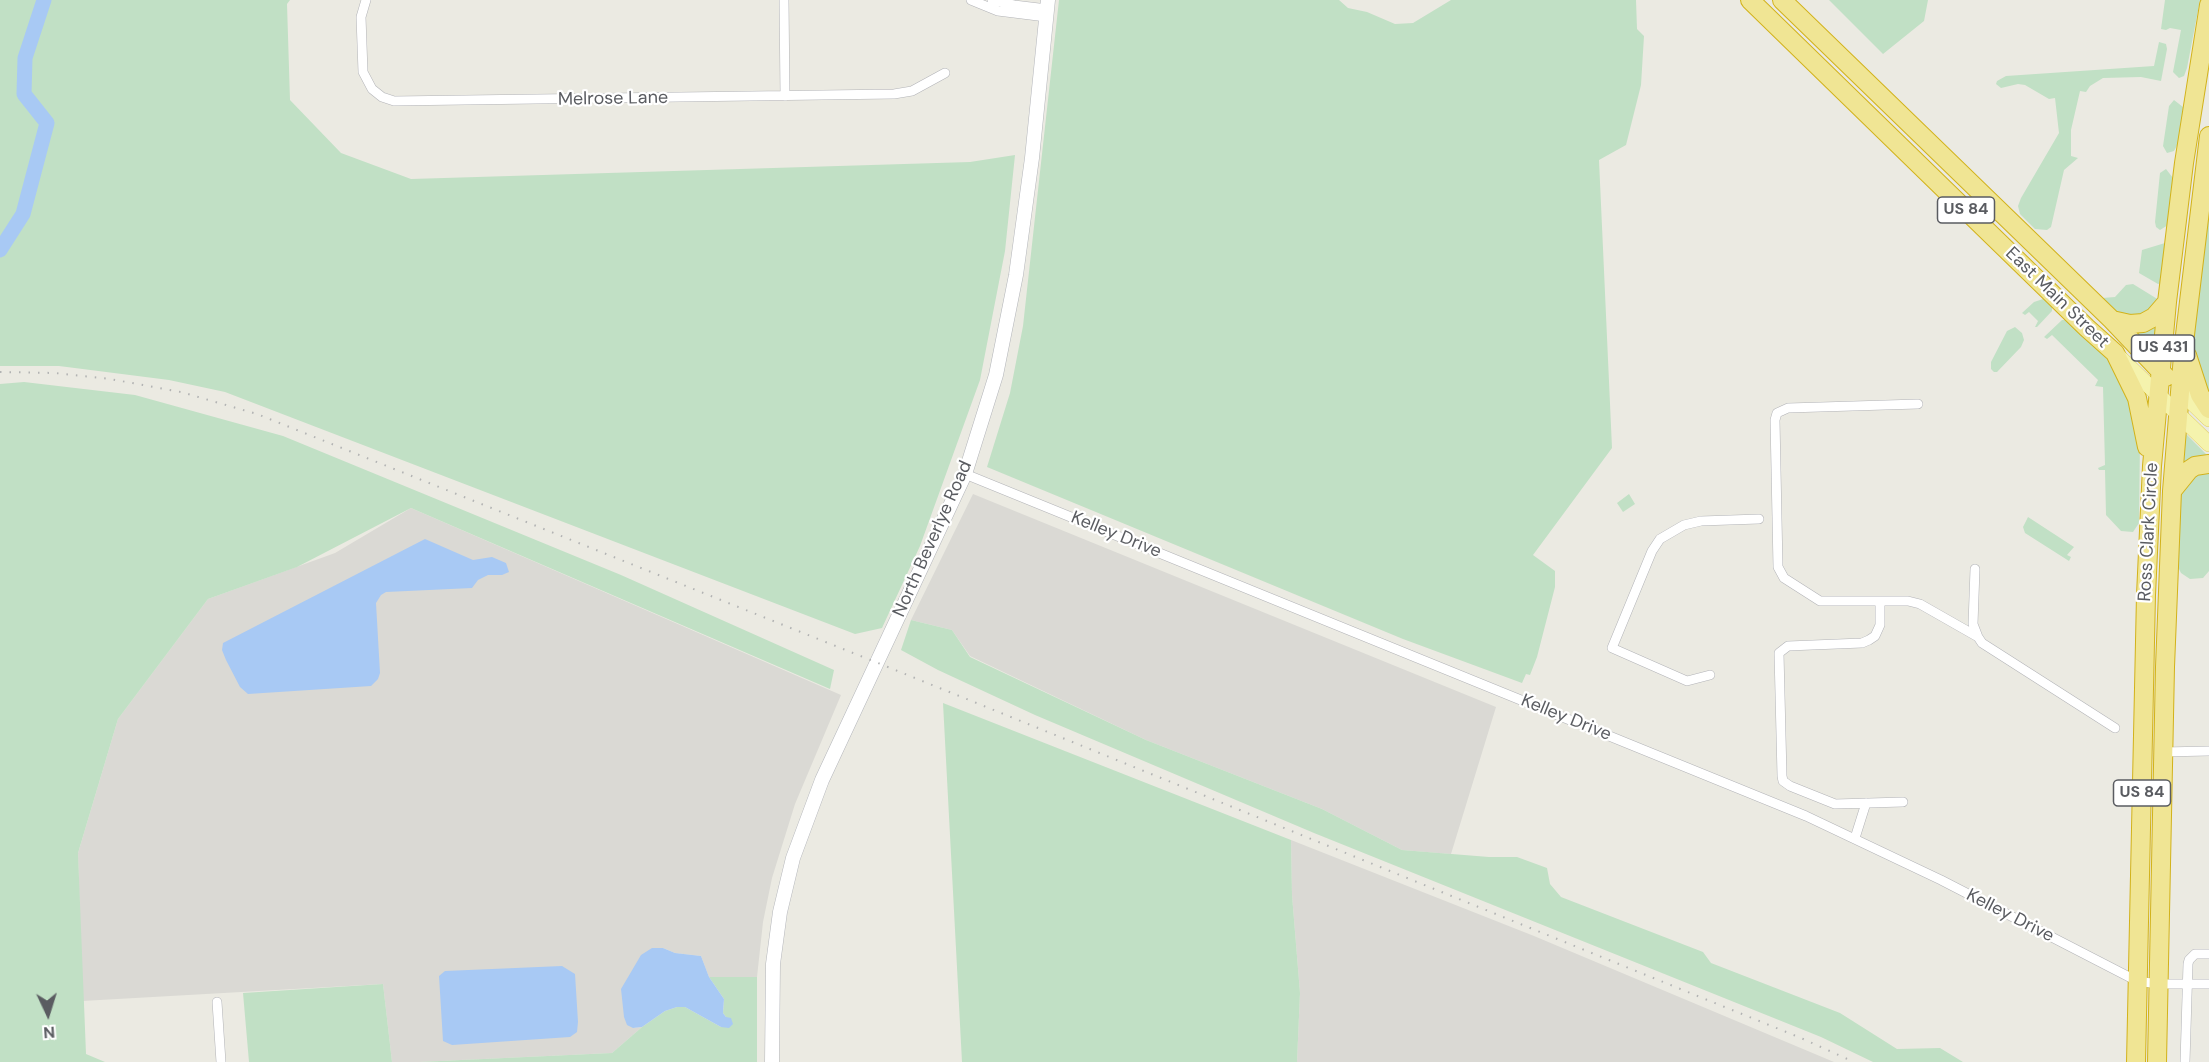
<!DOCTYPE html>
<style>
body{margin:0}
#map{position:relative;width:2209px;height:1062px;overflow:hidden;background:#ebeae2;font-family:"DM Sans",sans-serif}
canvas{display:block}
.north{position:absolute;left:18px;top:984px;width:60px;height:60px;-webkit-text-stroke:4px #fff;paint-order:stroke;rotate:176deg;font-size:16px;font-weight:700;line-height:24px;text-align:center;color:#5a5c61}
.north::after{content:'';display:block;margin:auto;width:21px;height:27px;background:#5a5c61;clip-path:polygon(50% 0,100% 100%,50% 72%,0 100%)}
</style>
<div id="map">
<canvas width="2209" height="1062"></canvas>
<div class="north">N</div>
</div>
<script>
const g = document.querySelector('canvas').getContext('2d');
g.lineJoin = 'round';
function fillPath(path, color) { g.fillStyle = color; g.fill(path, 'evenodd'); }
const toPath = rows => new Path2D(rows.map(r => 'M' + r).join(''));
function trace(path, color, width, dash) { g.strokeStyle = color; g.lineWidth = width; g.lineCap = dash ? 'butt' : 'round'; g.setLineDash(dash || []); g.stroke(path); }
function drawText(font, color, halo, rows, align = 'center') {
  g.font = font + ' "DM Sans",sans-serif'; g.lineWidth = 4.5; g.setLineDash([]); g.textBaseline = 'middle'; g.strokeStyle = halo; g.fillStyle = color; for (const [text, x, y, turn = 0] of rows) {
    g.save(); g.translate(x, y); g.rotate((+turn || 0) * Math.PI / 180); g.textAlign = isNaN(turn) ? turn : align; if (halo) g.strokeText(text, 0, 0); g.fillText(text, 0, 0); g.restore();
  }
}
fillPath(toPath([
 [973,494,1496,707,1451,854,1402,850,1322,809,1146,740,970,656,952,630,911,620],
 [411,508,841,695,795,804,772,878,763,922,757,977,709,977,701,956,675,953,663,948,633,1028,642,1027,612,1053,419,1062,392,1062,383,984,82,1001,78,853,118,719,208,599,335,553],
 [1291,840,1534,936,1834,1062,1297,1062,1300,993,1292,895]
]), '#dad9d4');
fillPath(toPath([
 [0,0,290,0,287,4,290,100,341,153,411,179,970,162,1015,155,1005,251,980,380,920,546,882,628,855,634,225,392,169,380,59,366,0,366],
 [1059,0,1339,0,1348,8,1367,12,1395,24,1413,23,1451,0,1636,0,1637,29,1644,36,1641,85,1626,145,1599,160,1612,448,1533,555,1555,571,1555,587,1537,657,1530,675,1526,674,1522,683,1403,639,987,467,1010,393,1023,326],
 [1829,0,1928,0,1924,21,1883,54],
 [2165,0,2200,0,2187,68,2184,76,2179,78,2173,72,2181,30,2170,28,2166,30,2161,29],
 [2159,42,2166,44,2167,49,2161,81,2141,77,2103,78,2090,86,2086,92,2080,91,2071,130,2071,156,2078,158,2064,170,2051,227,2047,230,2035,229,2020,214,2018,206,2021,198,2059,133,2055,98,2049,99,2025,85,2018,84,2001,88,1996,84,1997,81,2006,76,2154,66],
 [2174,100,2183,107,2183,110,2179,142,2174,151,2167,153,2163,146,2169,106],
 [2166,169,2173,178,2168,225,2160,230,2156,227,2155,222,2160,173],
 [2209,207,2209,402,2192,348],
 [2165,243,2162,283,2158,284,2139,273,2142,250],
 [2133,284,2159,300,2151,314,2120,317,2102,298,2115,297,2126,285],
 [2046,298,2052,306,2052,311,2037,327,2035,327,2038,321,2029,312,2025,315,2022,313,2034,302],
 [2062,320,2068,320,2110,362,2124,380,2140,442,2139,523,2133,532,2121,531,2106,515,2105,470,2099,470,2098,468,2105,465,2103,387,2095,386,2098,380,2052,335,2047,339,2044,337],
 [2157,320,2159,344,2152,349,2131,328],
 [2015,327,2022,333,2024,340,2021,347,1997,372,1994,372,1991,369,1991,362,2007,331],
 [24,382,135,395,283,436,621,575,834,670,830,689,411,508,297,567,208,599,118,719,78,853,86,1054,105,1062,0,1062,0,384],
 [2185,433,2209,457,2182,471],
 [2209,468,2209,571,2203,578,2190,579,2181,573,2177,565,2181,489,2184,483],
 [1629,494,1635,504,1623,512,1617,503],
 [2028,517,2074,547,2067,555,2071,557,2069,561,2025,533,2023,527],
 [911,620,952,630,970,657,1146,740,1322,809,1402,850,1489,857,1517,857,1547,868,1550,884,1561,897,1703,952,1711,963,1840,1013,1897,1049,1940,1048,1963,1062,1873,1062,1821,1037,1314,833,1035,715,938,670,901,650],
 [943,703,1291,840,1292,895,1300,993,1297,1062,962,1062],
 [709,977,757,977,757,1062,419,1062,612,1053,642,1027,665,1011,677,1007,685,1007,721,1027,726,1017,723,1013,724,999],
 [383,984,392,1062,249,1062,243,993]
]), '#c1e0c5');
fillPath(toPath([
 [425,539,473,560,492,557,506,563,509,572,502,575,488,575,478,580,472,588,386,592,381,595,376,603,380,673,378,679,371,686,248,694,240,687,226,660,222,650,223,643],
 [652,948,663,948,675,953,701,956,709,977,724,999,723,1013,726,1017,731,1018,733,1024,729,1028,721,1027,685,1007,677,1007,665,1011,642,1027,633,1028,627,1025,624,1017,621,989,641,955],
 [562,966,575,974,578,1022,577,1032,570,1037,452,1045,443,1041,439,976,445,971]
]), '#a8c9f4');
trace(toPath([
 [0,250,23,214,47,123,24,94,25,58,44,0]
]), '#a8c9f4', 15);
const street = toPath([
 [366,0,361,17,363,72,372,89,382,97,394,101,894,94,912,91,945,73],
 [784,0,785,96],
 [971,0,998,11,1046,17],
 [992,0,1014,5,1047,9],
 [1918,404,1788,408,1777,413,1775,420,1778,567,1784,578,1820,601,1908,601,1920,604,1978,637],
 [965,474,1806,816,1941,880,2137,981,2158,984,2209,984],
 [1975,569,1973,624,1978,637,1982,643,2115,728],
 [1880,601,1880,625,1875,636,1869,640,1862,643,1788,646,1779,653,1782,776,1783,781,1790,786,1835,804,1903,802],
 [1710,675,1687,681,1612,648,1652,551,1660,539,1684,525,1701,521,1759,519],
 [2163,752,2209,751],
 [1855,838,1866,803],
 [217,1002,221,1062],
 [2185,1062,2188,964,2189,960,2195,954,2209,954]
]);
const secondary = toPath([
 [772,1062,773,964,780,912,793,858,822,780,965,474,996,375,1016,275,1032,158,1048,0]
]);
const primary = toPath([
 [2119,357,2209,444],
 [2180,391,2209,419]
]);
const highway = toPath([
 [1750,0,2087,328,2115,353,2137,398,2147,447],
 [1782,0,2112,320,2166,377],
 [2112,320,2130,324,2143,323,2154,317,2167,302],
 [2187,355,2200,395,2209,409],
 [2172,491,2189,470,2195,466,2209,464],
 [2136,1062,2146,595,2152,466,2167,302,2184,163,2209,5],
 [2157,1062,2165,667,2172,491,2184,343,2209,136]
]);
trace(street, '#b2b3b7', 10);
trace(secondary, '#b3b5ba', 15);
trace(primary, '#e0ce66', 16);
trace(highway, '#d2b21a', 20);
trace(street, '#fff', 9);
trace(secondary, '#fff', 14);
trace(primary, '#f5f3ad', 15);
trace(highway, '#f0e594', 18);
trace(toPath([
 [0,372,55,373,110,379,181,392,257,414,878,663,1801,1038,1854,1062]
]), '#b2b3b3', 2, [1.5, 8]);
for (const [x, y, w] of [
 [1966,210,57],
 [2163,348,63],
 [2142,793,57]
]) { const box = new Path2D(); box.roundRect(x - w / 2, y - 13, w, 26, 4.5); g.fillStyle = '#fff'; g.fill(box); trace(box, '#5a5c61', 1.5); }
drawText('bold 16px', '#5a5c61', null, [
 ["US 84",1966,210],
 ["US 431",2163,348],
 ["US 84",2142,793]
]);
drawText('18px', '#5a5c61', '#fff', [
 ["Melrose Lane",613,99,-1],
 ["East Main Street",2057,298,44],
 ["Ross Clark Circle",2149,532,-87],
 ["Kelley Drive",1116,535,22],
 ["North Beverlye Road",933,539,-66],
 ["Kelley Drive",1566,718,22],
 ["Kelley Drive",2010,916,27]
]);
</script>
